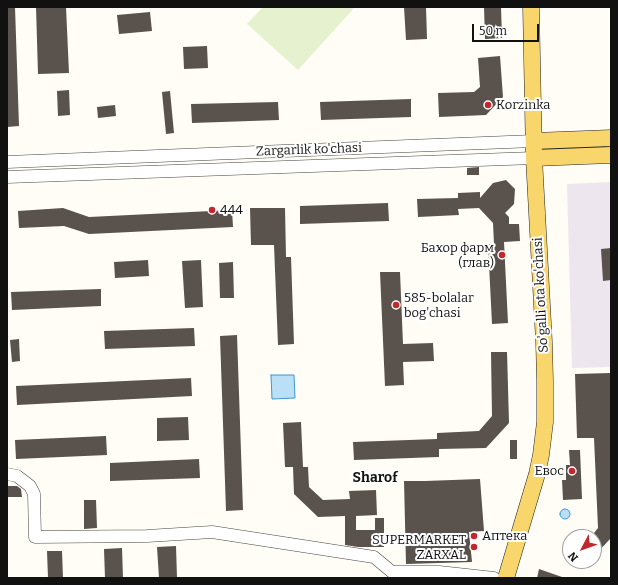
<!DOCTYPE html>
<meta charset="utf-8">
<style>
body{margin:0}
#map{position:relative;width:618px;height:585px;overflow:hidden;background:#fffdf5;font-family:Bitter,serif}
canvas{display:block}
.frame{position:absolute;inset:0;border:8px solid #111;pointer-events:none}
.north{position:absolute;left:562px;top:529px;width:40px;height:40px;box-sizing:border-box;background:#fff;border:1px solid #a0a0a0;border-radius:50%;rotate:229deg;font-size:11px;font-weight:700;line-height:16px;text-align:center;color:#111}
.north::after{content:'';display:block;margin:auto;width:14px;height:18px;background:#c4262e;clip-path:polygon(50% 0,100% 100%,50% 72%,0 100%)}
.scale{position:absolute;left:472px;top:24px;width:67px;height:18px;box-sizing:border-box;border:2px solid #111;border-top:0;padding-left:5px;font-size:12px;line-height:14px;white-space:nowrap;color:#111;-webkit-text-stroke:3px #fff;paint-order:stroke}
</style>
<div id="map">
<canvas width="618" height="585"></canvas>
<div class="frame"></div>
<div class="north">N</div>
<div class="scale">50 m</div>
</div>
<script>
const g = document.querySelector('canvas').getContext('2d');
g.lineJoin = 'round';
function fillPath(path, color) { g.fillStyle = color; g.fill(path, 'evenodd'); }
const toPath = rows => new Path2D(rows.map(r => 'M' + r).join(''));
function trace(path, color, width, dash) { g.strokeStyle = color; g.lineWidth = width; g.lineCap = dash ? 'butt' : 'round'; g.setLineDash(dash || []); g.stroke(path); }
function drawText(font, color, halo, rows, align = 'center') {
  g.font = font + ' Bitter,serif'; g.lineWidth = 4; g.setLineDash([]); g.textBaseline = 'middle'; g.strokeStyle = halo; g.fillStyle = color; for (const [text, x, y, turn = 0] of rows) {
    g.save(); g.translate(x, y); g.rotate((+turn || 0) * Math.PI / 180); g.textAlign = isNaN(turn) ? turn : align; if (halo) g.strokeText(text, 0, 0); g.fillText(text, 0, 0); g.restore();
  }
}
fillPath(toPath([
 [611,182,611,367,572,368,567,184]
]), '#eee6ef');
fillPath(toPath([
 [263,7,355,7,298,70,247,24]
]), '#e6f2cf');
const water = toPath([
 [271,375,294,375,295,398,272,399,271,375],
 '560 514a5 5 0 1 1 10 0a5 5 0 1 1-10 0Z'
]);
fillPath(water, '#b9e0f7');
trace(water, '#3f96cf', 1);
fillPath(toPath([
 [7,7,15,7,19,126,7,127],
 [36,7,66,7,69,73,38,74],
 [404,7,426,7,427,39,406,40],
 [484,7,501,7,502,38,485,39],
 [150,12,152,31,119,34,117,15],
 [207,46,208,68,184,69,183,47],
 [500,56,503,97,486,115,439,117,438,93,474,92,480,87,478,58],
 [69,90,70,115,58,116,57,91],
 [170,91,174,133,166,134,162,92],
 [411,99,411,117,321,120,320,102],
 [278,102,279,120,192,123,191,104],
 [115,105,116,116,98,118,97,107],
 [479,167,479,175,467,175,467,168],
 [506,180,515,189,514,204,505,213,509,217,509,224,519,224,520,241,504,242,508,323,492,324,488,244,494,244,493,223,479,208,458,209,459,215,418,217,417,199,458,198,458,193,480,192,480,198,493,183],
 [388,203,389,221,300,224,300,206],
 [63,208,89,217,232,210,233,227,89,234,64,226,19,228,18,211],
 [250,208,285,208,286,257,291,257,294,344,278,345,274,245,251,245],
 [611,248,611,280,603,281,601,249],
 [148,260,149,276,115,278,114,262],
 [201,260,203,307,185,308,182,261],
 [233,262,234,298,220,298,219,263],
 [380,272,400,272,403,344,433,343,434,361,403,362,404,385,385,386],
 [101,289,101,306,12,310,11,292],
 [194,328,195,346,105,349,104,331],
 [237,335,243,510,226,511,220,336],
 [19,339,20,361,12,362,10,340],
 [491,352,507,352,509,423,486,448,439,449,439,457,354,460,353,442,437,439,437,433,479,431,492,416],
 [611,373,611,538,594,556,594,533,598,528,594,438,577,438,575,374],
 [191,378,192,396,17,405,16,386],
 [188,417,189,440,157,441,157,418],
 [301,422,303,467,308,467,309,487,323,500,350,499,349,491,376,490,377,515,356,516,356,530,375,530,375,518,384,518,384,547,358,547,345,545,345,516,318,517,294,494,293,467,285,467,283,423],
 [106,436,107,455,16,459,15,440],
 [510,440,517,440,517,459,510,459],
 [569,450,580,450,582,499,563,500,562,480,566,480,566,465,570,465],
 [199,459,200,478,110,481,110,463],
 [480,479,484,531,469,532,472,562,406,564,404,481,425,481],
 [7,486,17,486,21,489,22,497,7,497],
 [84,500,96,500,97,528,84,529],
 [176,546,177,578,159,578,157,547],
 [122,548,123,578,105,578,104,549],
 [47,551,62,551,63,578,48,578],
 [539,569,562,577,561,578,537,578]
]), '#5a524d');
const minor = toPath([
 [7,162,534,141],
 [7,177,534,158],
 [7,474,17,476,30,486,34,494,35,537,147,536,212,532,374,557,392,572,439,572,494,578]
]);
const major = toPath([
 [534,141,611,138],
 [534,158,611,155],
 [506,578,537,474,541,455,545,422,545,381,544,342,534,158,531,7]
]);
trace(minor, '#444', 13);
trace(major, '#222', 17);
trace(minor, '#fff', 12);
trace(major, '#f9d66b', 16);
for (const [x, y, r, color] of [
 [488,105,4,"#c4262e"],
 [212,210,4,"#c4262e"],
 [502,255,4,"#c4262e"],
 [396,305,4,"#c4262e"],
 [572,471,4,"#c4262e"],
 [474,536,4,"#c4262e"],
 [474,547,4,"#c4262e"]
]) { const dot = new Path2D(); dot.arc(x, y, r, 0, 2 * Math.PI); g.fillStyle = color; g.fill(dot); trace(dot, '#fff', 1.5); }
drawText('13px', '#111', '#fff', [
 ["Korzinka",496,105],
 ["444",220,210],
 ["Бахор фарм",494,248,"right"],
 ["(глав)",494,263,"right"],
 ["585-bolalar",404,298],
 ["bog'chasi",404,313],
 ["Евос",564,471,"right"],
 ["Аптека",482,536],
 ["SUPERMARKET",466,540,"right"],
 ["ZARXAL",466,555,"right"]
], 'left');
drawText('13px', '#111', '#fff', [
 ["Zargarlik ko'chasi",309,150,-2],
 ["So'galli ota ko'chasi",541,295,-93]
]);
drawText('bold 14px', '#111', '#fff', [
 ["Sharof",375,478]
]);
</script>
